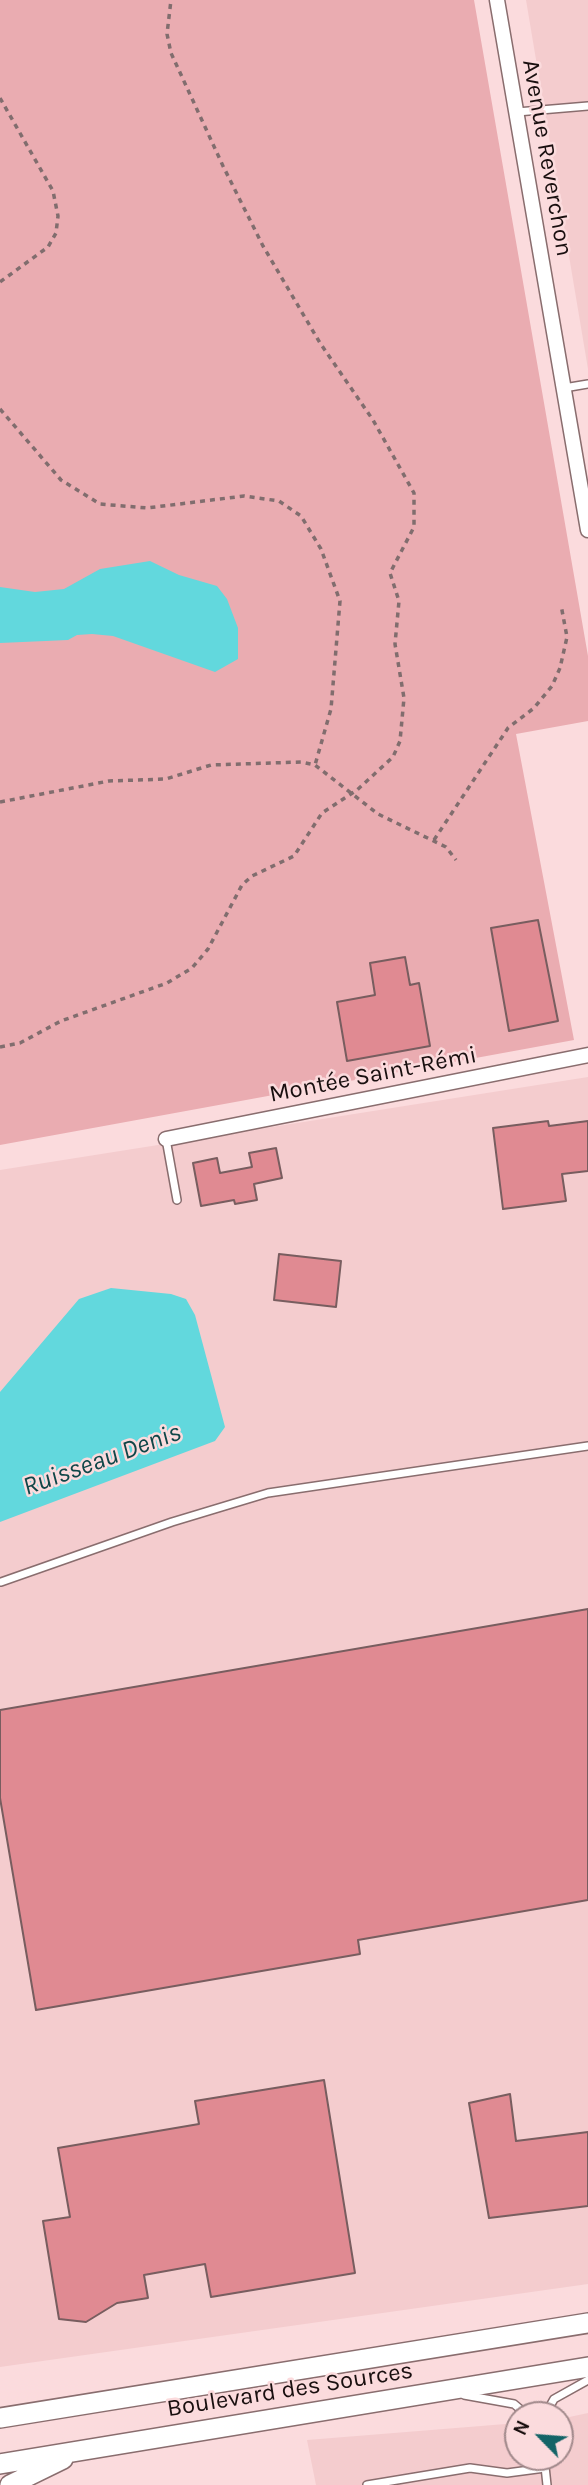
<!DOCTYPE html>
<meta charset="utf-8">
<style>
body{margin:0}
#map{position:relative;width:588px;height:2485px;overflow:hidden;background:#fbdbdd;font-family:Karla,sans-serif}
canvas{display:block}
.north{position:absolute;left:504px;top:2401px;width:70px;height:70px;box-sizing:border-box;background:#fbdbdd;border:2px solid #a1898b;border-radius:50%;rotate:295deg;font-size:19px;font-weight:700;line-height:28px;text-align:center;color:#190f0f}
.north::after{content:'';display:block;margin:auto;width:24px;height:32px;background:#146467;clip-path:polygon(50% 0,100% 100%,50% 72%,0 100%)}
</style>
<div id="map">
<canvas width="588" height="2485"></canvas>
<div class="north">N</div>
</div>
<script>
const g = document.querySelector('canvas').getContext('2d');
g.lineJoin = 'round';
function fillPath(path, color) { g.fillStyle = color; g.fill(path, 'evenodd'); }
const toPath = rows => new Path2D(rows.map(r => 'M' + r).join(''));
function trace(path, color, width, dash) { g.strokeStyle = color; g.lineWidth = width; g.lineCap = dash ? 'butt' : 'round'; g.setLineDash(dash || []); g.stroke(path); }
function drawText(font, color, halo, rows, align = 'center') {
  g.font = font + ' Karla,sans-serif'; g.lineWidth = 5; g.setLineDash([]); g.textBaseline = 'middle'; g.strokeStyle = halo; g.fillStyle = color; for (const [text, x, y, turn = 0] of rows) {
    g.save(); g.translate(x, y); g.rotate((+turn || 0) * Math.PI / 180); g.textAlign = isNaN(turn) ? turn : align; if (halo) g.strokeText(text, 0, 0); g.fillText(text, 0, 0); g.restore();
  }
}
fillPath(toPath([
 [526,0,588,0,588,369],
 [588,1077,588,2284,0,2367,0,1170],
 [588,2413,588,2485,316,2485,307,2440,518,2423,518,2457,560,2457,560,2419]
]), '#f4ccce');
fillPath(toPath([
 [0,0,474,0,588,656,588,721,516,734,574,1040,0,1145]
]), '#eaacb1');
fillPath(toPath([
 [150,561,179,575,217,586,227,599,238,628,238,659,215,672,113,636,92,634,77,635,68,640,0,643,0,587,35,592,64,589,100,569],
 [111,1288,171,1294,186,1299,195,1315,225,1427,215,1441,0,1522,0,1392,79,1299]
]), '#62d8dd');
const building = toPath([
 [538,920,558,1021,509,1031,491,928,538,920],
 [405,957,410,985,419,983,430,1046,347,1061,337,1002,375,995,370,963,405,957],
 [548,1121,549,1126,588,1121,588,1171,562,1174,566,1201,503,1209,493,1128,548,1121],
 [276,1148,282,1178,254,1184,257,1200,235,1204,234,1200,201,1206,193,1163,217,1158,220,1173,252,1167,249,1153,276,1148],
 [279,1254,341,1261,336,1307,274,1300,279,1254],
 [588,1609,588,1900,358,1940,360,1954,36,2010,0,1798,0,1710,588,1609],
 [324,2080,355,2273,211,2297,205,2264,144,2275,148,2298,117,2303,86,2322,59,2319,43,2221,70,2217,58,2148,199,2124,195,2101,324,2080],
 [510,2094,516,2141,588,2132,588,2206,489,2218,469,2103,510,2094]
]);
fillPath(building, '#e08a92');
trace(building, '#785d5f', 2);
const lane = toPath([
 [517,112,588,106],
 [564,388,588,384],
 [166,1139,177,1200],
 [1,1582,172,1522,268,1493,588,1446],
 [464,2395,514,2404,527,2415],
 [545,2415,554,2399,588,2380],
 [544,2457,547,2485],
 [367,2485,470,2468,507,2473,545,2468]
]);
const street = toPath([
 [497,0,588,530],
 [166,1139,588,1055]
]);
const secondary = toPath([
 [0,2418,588,2323],
 [0,2464,588,2367],
 [10,2485,63,2459]
]);
trace(lane, '#896d6e', 10);
trace(street, '#896d6e', 17);
trace(secondary, '#896d6e', 22);
trace(toPath([
 [0,98,53,191,58,216,56,233,48,247,0,282],
 [0,409,61,480,100,504,147,508,244,496,279,501,301,516,321,549,340,601,331,709,315,765],
 [0,802,109,781,166,779,211,765,301,762,315,765,378,814,446,847,456,860],
 [434,840,508,728,534,708,552,686,560,668,567,637,561,605],
 [0,1047,20,1043,61,1021,167,983,192,968,208,949,242,885,252,876,294,856,322,813,357,790,393,757,400,741,404,698,395,644,399,601,390,573,414,527,414,493,373,420,320,343,263,246,223,166,171,53,167,34,171,0]
]), '#816d6e', 3.5, [5, 5]);
trace(lane, '#fff', 7);
trace(street, '#fff', 14);
trace(secondary, '#fff', 19);
drawText('24px', '#190f0f', '#fbdbdd', [
 ["Avenue Reverchon",547,158,80],
 ["Montée Saint-Rémi",373,1075,-11],
 ["Boulevard des Sources",290,2390,-9]
]);
drawText('italic 26px', '#0f4648', '#fbdbdd', [
 ["Ruisseau Denis",102,1460,-20]
]);
</script>
